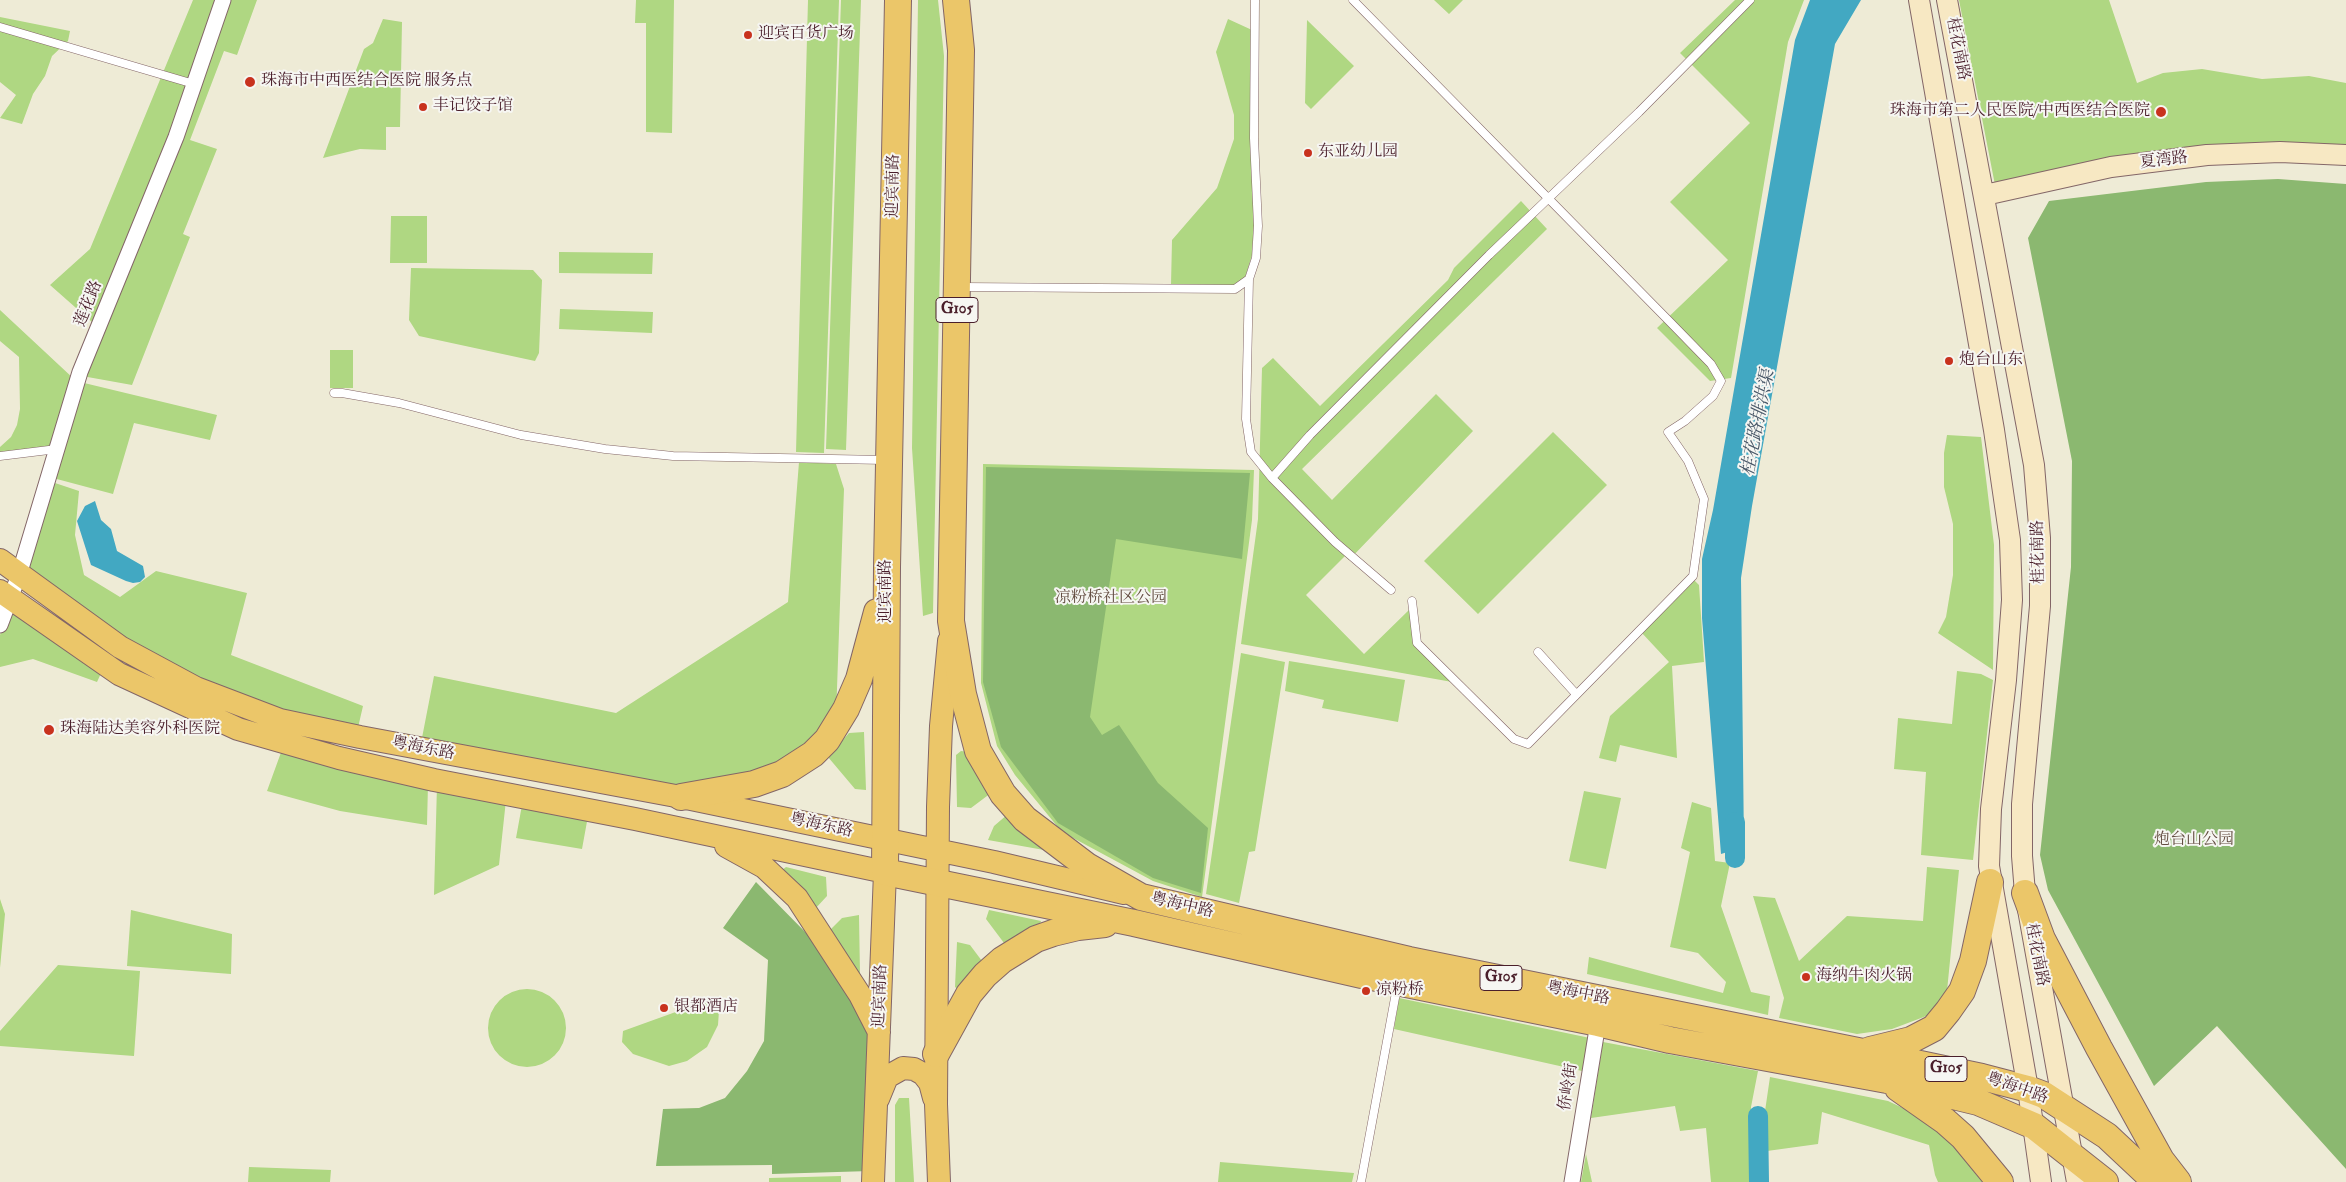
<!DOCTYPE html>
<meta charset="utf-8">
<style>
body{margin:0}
canvas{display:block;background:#eeebd6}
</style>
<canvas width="2346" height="1182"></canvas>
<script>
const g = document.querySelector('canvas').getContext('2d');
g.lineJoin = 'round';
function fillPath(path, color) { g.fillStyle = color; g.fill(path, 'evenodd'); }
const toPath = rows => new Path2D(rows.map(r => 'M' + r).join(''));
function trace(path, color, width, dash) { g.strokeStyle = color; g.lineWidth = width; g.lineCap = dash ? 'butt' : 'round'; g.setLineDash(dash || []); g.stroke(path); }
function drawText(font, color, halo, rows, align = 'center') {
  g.font = font + ' "IM FELL Double Pica","Noto Serif SC",serif'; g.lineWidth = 4; g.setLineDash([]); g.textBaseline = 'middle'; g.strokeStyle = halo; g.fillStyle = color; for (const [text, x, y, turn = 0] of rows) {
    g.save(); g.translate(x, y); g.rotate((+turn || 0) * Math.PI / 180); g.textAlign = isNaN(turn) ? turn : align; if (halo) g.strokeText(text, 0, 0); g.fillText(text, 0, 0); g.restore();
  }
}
fillPath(toPath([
 [193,0,257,0,237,55,224,51,190,140,217,149,183,234,190,237,132,385,82,376,101,330,50,285,90,249],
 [636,0,674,0,672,133,646,132,646,23,635,23],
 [808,0,839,0,824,453,796,452],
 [841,0,861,0,846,450,826,449],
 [918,0,938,0,944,56,933,613,923,616,912,448],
 [1434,0,1463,0,1449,14],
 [1735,0,1804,0,1788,42,1731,378,1710,381,1657,328,1728,260,1670,202,1750,123,1680,53],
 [1959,0,2109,0,2137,83,2163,73,2202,69,2262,79,2309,76,2346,83,2346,146,1995,185],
 [0,17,70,31,68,41,52,56,45,76,33,94,22,124,0,118,16,95,0,82],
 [383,19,402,22,400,127,386,127,386,150,360,149,323,158,364,49,373,43],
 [1228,19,1252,30,1250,137,1254,225,1252,255,1245,278,1234,286,1171,285,1172,240,1217,188,1234,139,1234,115,1216,52],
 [1307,20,1354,66,1311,109,1305,103],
 [1521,201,1547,229,1302,469,1332,500,1436,394,1473,431,1349,560,1345,556,1306,595,1364,654,1410,609,1414,645,1452,682,1241,644,1258,519,1262,368,1273,358,1320,406,1448,280,1454,268],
 [391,216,427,216,427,263,390,263],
 [559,252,653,253,652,274,559,273],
 [411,268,533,270,542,280,539,353,535,361,419,336,409,320],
 [560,309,653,312,652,333,559,329],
 [0,310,74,379,56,446,0,454,0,447,11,437,17,425,20,409,19,357,0,341],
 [330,350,353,350,353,388,330,388],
 [80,382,217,415,210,440,134,423,113,494,53,478],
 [1553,432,1607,485,1478,614,1424,561],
 [1947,435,1981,437,1994,545,1993,670,1938,633,1946,617,1953,575,1953,524,1944,487,1944,453],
 [799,462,836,464,844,489,836,717,798,763,681,794,421,743,434,676,616,713,788,602],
 [983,464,1254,470,1252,520,1202,897,1153,881,1062,832,1015,775,997,746,981,683],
 [52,482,79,491,75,535,84,575,120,597,156,571,247,593,231,655,363,706,357,732,199,686,25,572],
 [1694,580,1699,585,1704,662,1672,666,1677,758,1620,745,1616,762,1599,758,1610,716,1669,662,1641,632],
 [12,607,103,669,97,682,33,659,0,667,0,635],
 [1241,653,1285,662,1255,851,1249,852,1239,903,1206,894],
 [1289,661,1405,680,1398,722,1322,708,1324,700,1285,691],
 [1957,671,1981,674,1993,680,1973,860,1921,855,1926,772,1894,769,1898,718,1952,724],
 [864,732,866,790,855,789,828,757,849,733],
 [283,747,428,784,427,825,340,811,267,791],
 [961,751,968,752,991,793,971,808,957,807,956,755],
 [437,785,506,800,499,865,434,895],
 [1584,791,1621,798,1606,869,1569,861],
 [1692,802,1711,808,1715,861,1730,863,1721,906,1751,992,1770,996,1768,1015,1587,974,1589,957,1723,993,1726,982,1698,953,1670,947,1690,852,1681,848],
 [522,805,588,816,582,849,516,838],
 [1008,814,1025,833,1044,850,988,840,994,826],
 [786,867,826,877,827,896,815,909,777,874],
 [1927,867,1959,870,1947,991,1929,1015,1892,1029,1857,1034,1779,1018,1784,998,1753,896,1775,898,1799,961,1847,916,1923,921],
 [0,899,5,914,0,968],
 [131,910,232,934,231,974,127,966],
 [989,910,1041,921,1039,927,1007,947,986,919],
 [859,915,860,975,829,931,842,918],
 [957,942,970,945,985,965,961,992,955,987],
 [58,965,140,971,134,1056,0,1046,0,1031],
 '488 1028a39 39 0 1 1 78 0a39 39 0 1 1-78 0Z',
 [720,996,718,1025,707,1047,687,1061,669,1066,633,1054,622,1042,623,1031],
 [1399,998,1590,1038,1582,1071,1394,1029],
 [1603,1042,1758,1071,1751,1107,1749,1182,1711,1182,1706,1128,1680,1131,1675,1106,1591,1118],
 [1770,1077,1888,1101,1941,1126,1990,1182,1938,1182,1935,1175,1929,1145,1822,1112,1818,1144,1767,1151,1764,1118],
 [899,1098,909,1098,914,1182,895,1182,895,1105],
 [1586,1154,1592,1182,1581,1182],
 [1220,1162,1354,1173,1352,1182,1218,1182],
 [249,1167,331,1170,330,1182,248,1182],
 [841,1176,841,1182,769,1182,769,1178]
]), '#afd782');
fillPath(toPath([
 [2278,179,2346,184,2346,1169,2217,1026,2154,1086,2048,890,2040,855,2071,567,2072,461,2028,238,2049,201,2206,182],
 [986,467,1250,473,1242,559,1116,539,1090,717,1102,735,1119,725,1158,783,1208,828,1201,893,1153,878,1058,823,1001,747,983,682],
 [756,882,814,941,866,1021,876,1056,870,1171,772,1174,772,1165,656,1166,663,1109,699,1108,725,1098,747,1071,764,1041,768,960,723,928]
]), '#8bb870');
fillPath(toPath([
 [1810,0,1861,0,1835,44,1752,506,1741,578,1744,847,1721,854,1702,618,1702,559,1713,510,1795,40],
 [95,501,101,520,111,529,117,551,143,566,145,577,140,582,133,583,126,581,91,565,77,521,85,506]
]), '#42a8c2');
trace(toPath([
 [1735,822,1735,858],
 [1758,1116,1759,1182]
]), '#42a8c2', 20);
const lane = toPath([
 [1255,0,1254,138,1258,226,1256,258,1249,279,1246,419,1251,452,1272,478,1335,542,1391,590],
 [1353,0,1671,323,1711,364,1721,381,1713,396,1685,421,1668,432,1688,461,1704,499,1693,576,1528,744,1514,739,1417,643,1412,601],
 [0,27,194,84],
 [962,287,1235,289,1249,279],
 [334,393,342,393,399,403,521,435,605,449,673,456,885,460],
 [0,456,57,449],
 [1272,478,1310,435,1489,255,1639,112,1750,0],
 [1538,652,1576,694],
 [1361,1182,1397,987]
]);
const street = toPath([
 [0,625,19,575,80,372,176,137,223,0],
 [1572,1182,1599,1017]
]);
const secondary = toPath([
 [1919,0,1994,430,2010,540,2012,600,2006,680,1991,809,1989,866,2028,1089,2041,1182],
 [1947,0,2034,465,2040,538,2040,606,2022,804,2022,856,2025,893,2077,1182],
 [1985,195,2111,167,2207,155,2280,152,2346,155]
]);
const primary = toPath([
 [0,560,120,647,196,688,280,720,360,737,681,797,994,862,1124,893],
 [0,591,119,674,238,729,339,758,434,780,635,819,885,872,873,1182],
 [726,846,764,867,797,898,860,995,879,1032],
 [878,1099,887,1077,903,1068,914,1069,923,1074,930,1083,934,1098],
 [939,1182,936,1104,938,807,941,726,949,641]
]);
const highway = toPath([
 [898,0,887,567,885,872,1134,923,1362,975,1598,1023,1670,1040,1887,1080,1978,1102,2034,1126,2105,1182],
 [956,0,961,50,951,621,963,694,978,751,1003,794,1025,819,1087,866,1141,897,1409,960,1863,1052,1982,1077,2028,1089,2044,1095,2107,1136,2156,1182],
 [681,797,754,784,782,774,813,754,827,740,846,709,859,679,877,612],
 [2025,893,2042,939,2099,1048,2161,1160,2178,1182],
 [1870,1050,1911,1040,1934,1028,1948,1011,1962,991,1973,961,1990,882],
 [936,1054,969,994,985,975,1002,960,1036,939,1053,933,1078,927,1105,924],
 [1898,1088,1945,1121,1963,1137,2000,1182]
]);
trace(lane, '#836667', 9);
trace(street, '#836667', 17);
trace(secondary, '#836667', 22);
trace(primary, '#836667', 24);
trace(highway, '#836667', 28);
trace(lane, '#fff', 8);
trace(street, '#fff', 15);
trace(secondary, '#f7e8c3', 20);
trace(primary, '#ebc669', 22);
trace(highway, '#ebc669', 26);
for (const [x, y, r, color] of [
 [748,35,5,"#c8321e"],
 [250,82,6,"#c8321e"],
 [423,107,5,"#c8321e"],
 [2161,112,6,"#c8321e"],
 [1308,153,5,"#c8321e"],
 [1949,361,5,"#c8321e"],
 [49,730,6,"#c8321e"],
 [1806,977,5,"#c8321e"],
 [1366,991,5,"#c8321e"],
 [664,1008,5,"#c8321e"]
]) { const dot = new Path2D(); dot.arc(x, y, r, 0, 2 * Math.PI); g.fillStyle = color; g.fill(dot); trace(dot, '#f6f6f2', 2); }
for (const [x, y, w] of [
 [957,310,42],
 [1501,978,42],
 [1946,1069,42]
]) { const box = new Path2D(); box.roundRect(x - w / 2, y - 12.5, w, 25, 4); g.fillStyle = '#f6f6f2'; g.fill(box); trace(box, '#4a1f2b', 1); }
drawText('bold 15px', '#4a1f2b', null, [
 ["G105",957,310],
 ["G105",1501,978],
 ["G105",1946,1069]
]);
drawText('16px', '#4a1f2b', '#f6f6f2', [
 ["迎宾百货广场",758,35],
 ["珠海市中西医结合医院 服务点",261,82],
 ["丰记饺子馆",433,107],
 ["珠海市第二人民医院/中西医结合医院",2150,112,"right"],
 ["东亚幼儿园",1318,153],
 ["炮台山东",1959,361],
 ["珠海陆达美容外科医院",60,730],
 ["海纳牛肉火锅",1816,977],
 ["凉粉桥",1376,991],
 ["银都酒店",674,1008]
], 'left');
drawText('16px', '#4a1f2b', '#f6f6f2', [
 ["桂花南路",1957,49,79],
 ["夏湾路",2164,161,-7],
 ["迎宾南路",894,186,-89],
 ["莲花路",89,304,-68],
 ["桂花南路",2039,552,-91],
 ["迎宾南路",887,591,-90],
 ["粤海东路",423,749,11],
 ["粤海东路",821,826,12],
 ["粤海中路",1182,906,13],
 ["桂花南路",2036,955,79],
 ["粤海中路",1578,994,11],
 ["迎宾南路",881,996,-88],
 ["侨岭街",1569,1087,-81],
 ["粤海中路",2017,1089,19]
]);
drawText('16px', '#634d41', '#f6f6f2', [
 ["凉粉桥社区公园",1111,599],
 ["炮台山公园",2194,841]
]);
drawText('italic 18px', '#475667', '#f6f6f2', [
 ["桂花路排洪渠",1759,423,-79]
]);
</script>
